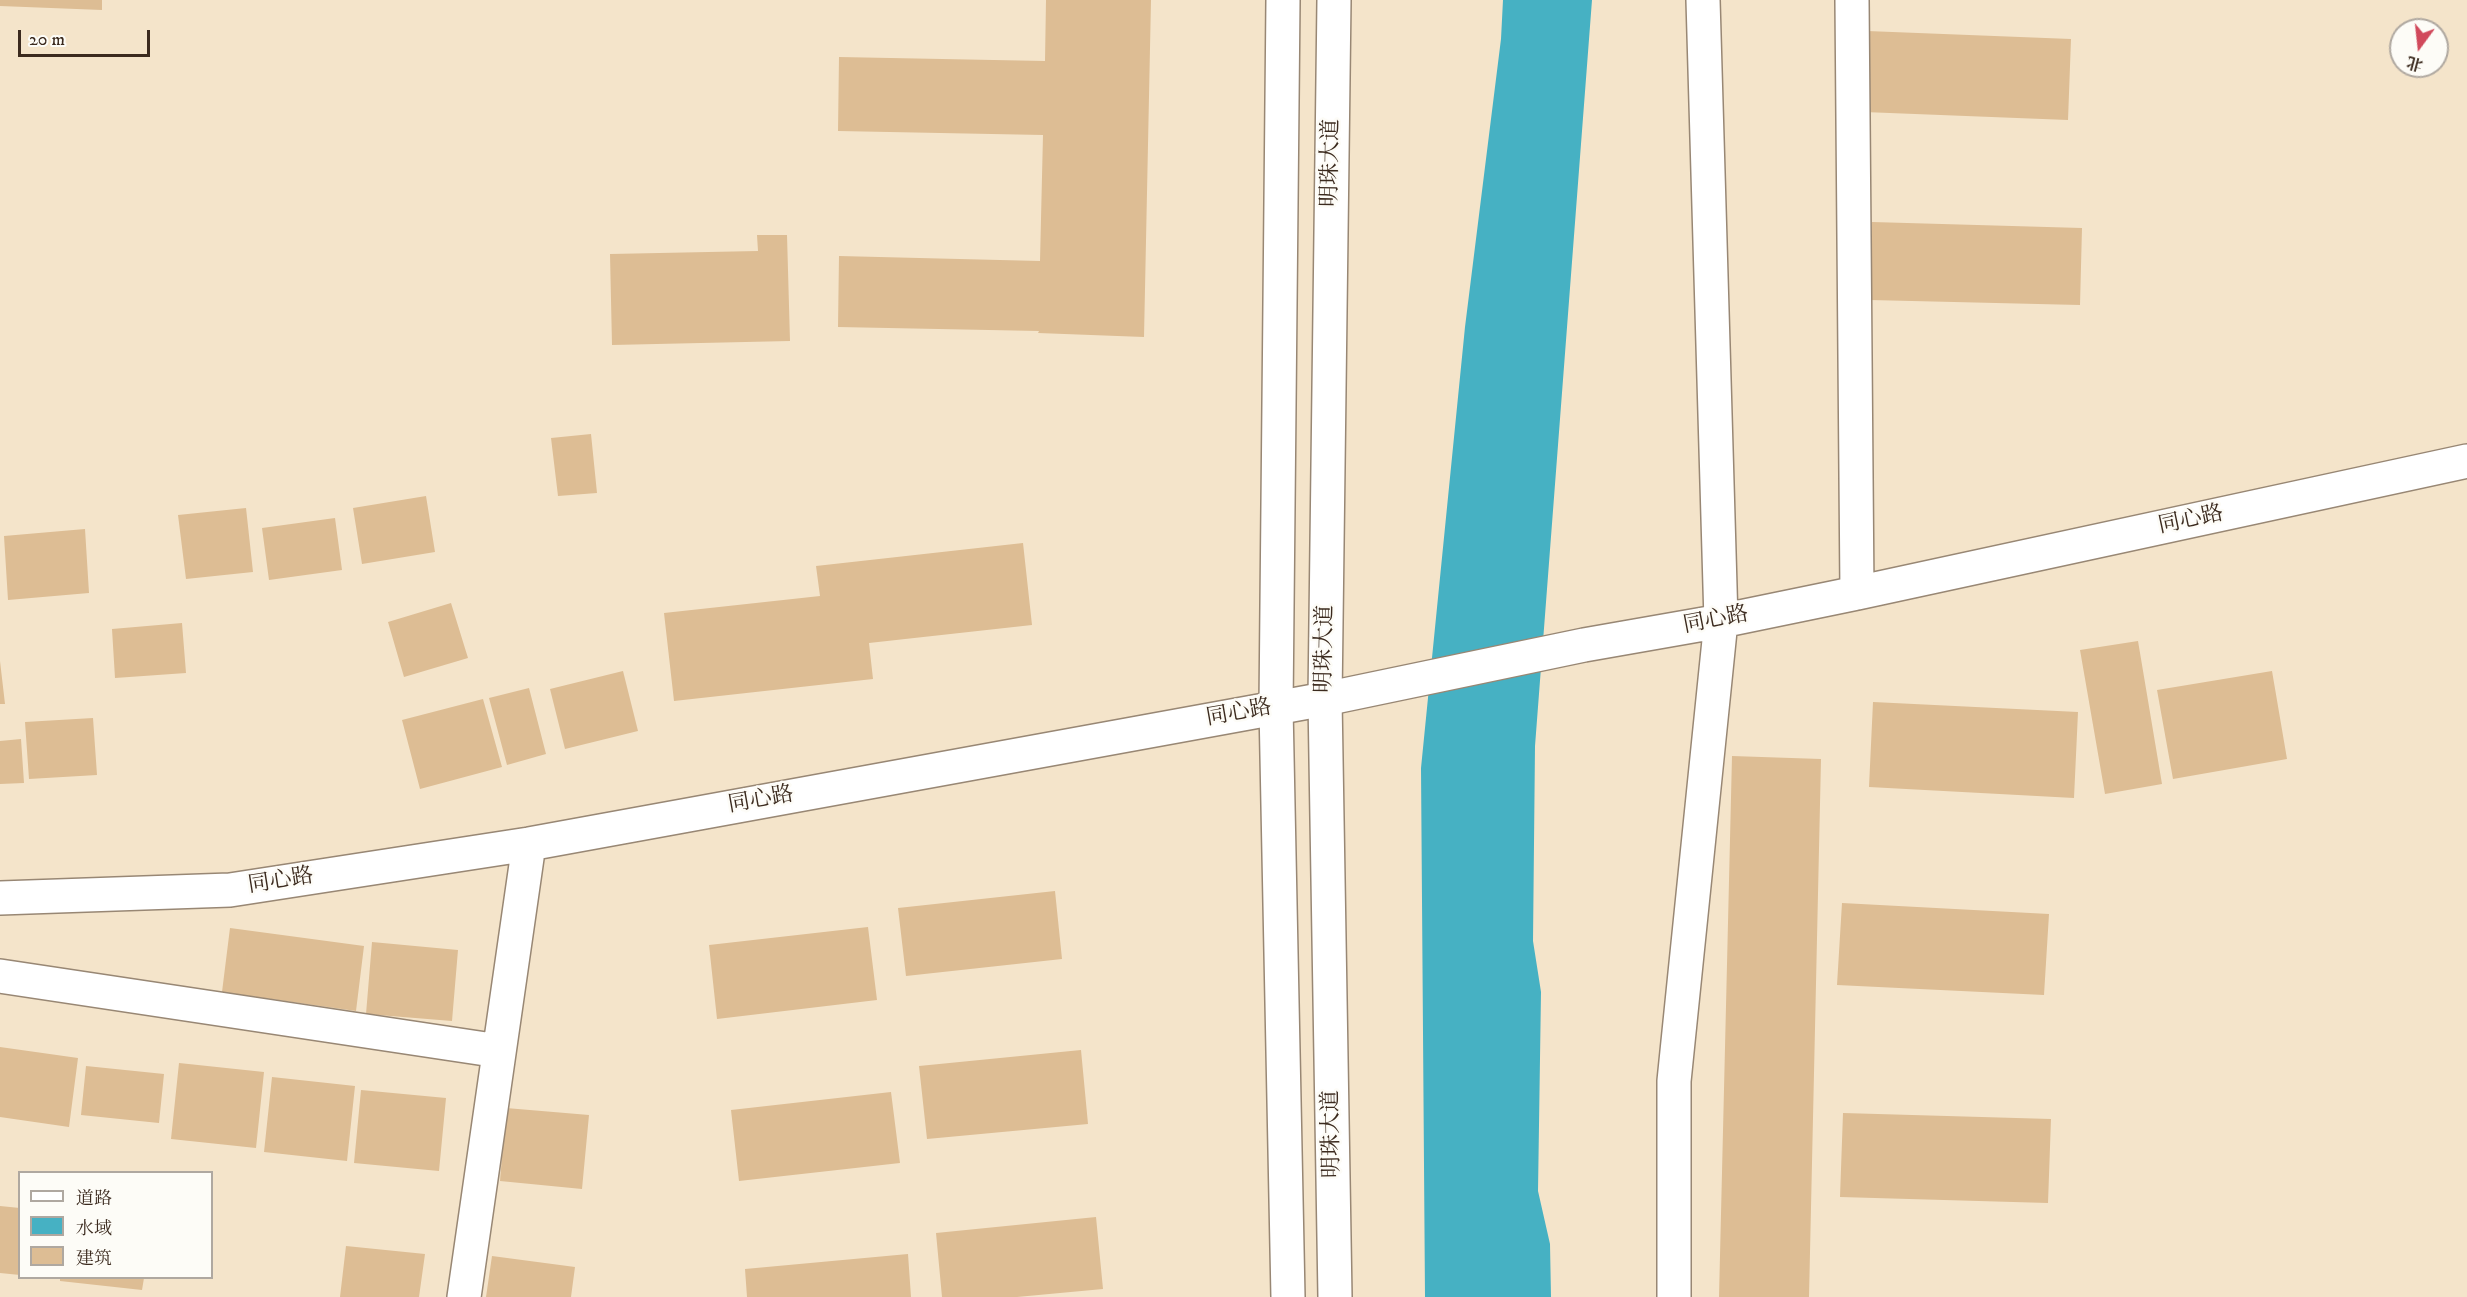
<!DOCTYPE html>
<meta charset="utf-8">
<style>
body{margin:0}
#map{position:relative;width:2467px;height:1297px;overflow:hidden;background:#f4e4ca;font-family:"IM FELL DW Pica","Noto Serif SC",serif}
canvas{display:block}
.legend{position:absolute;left:18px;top:1171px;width:195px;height:108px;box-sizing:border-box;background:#fdfcf7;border:2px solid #afa8a0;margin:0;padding:8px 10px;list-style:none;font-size:18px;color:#3b2a1e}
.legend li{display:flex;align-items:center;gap:12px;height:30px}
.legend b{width:30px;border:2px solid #afa8a0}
.north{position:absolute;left:2389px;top:18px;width:60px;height:60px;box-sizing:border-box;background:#fdfcf7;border:2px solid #afa8a0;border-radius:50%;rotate:195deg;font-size:16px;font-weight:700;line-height:24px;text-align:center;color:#3b2a1e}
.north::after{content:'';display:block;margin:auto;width:21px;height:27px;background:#d1495b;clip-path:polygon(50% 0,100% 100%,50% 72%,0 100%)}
.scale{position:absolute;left:18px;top:30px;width:132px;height:27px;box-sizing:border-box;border:3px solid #3b2a1e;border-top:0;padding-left:8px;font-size:18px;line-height:21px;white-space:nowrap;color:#3b2a1e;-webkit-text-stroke:4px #fdfcf7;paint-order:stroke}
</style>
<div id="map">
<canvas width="2467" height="1297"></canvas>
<ul class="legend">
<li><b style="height:8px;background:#fff"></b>道路</li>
<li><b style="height:16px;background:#46b1c3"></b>水域</li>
<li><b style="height:16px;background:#ddbd94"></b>建筑</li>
</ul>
<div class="north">北</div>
<div class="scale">20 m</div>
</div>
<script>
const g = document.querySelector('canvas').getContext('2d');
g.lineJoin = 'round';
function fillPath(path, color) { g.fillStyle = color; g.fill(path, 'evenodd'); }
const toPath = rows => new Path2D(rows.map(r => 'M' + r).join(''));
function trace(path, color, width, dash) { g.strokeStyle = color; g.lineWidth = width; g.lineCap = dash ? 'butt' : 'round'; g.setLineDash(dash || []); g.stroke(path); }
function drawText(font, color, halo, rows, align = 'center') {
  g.font = font + ' "IM FELL DW Pica","Noto Serif SC",serif'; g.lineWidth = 5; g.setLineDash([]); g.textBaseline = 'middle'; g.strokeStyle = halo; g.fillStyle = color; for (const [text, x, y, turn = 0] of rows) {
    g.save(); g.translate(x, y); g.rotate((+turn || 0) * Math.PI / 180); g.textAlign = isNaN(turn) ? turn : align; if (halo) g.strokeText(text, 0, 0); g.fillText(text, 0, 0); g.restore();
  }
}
fillPath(toPath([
 [1503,0,1592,0,1535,746,1533,941,1541,992,1538,1191,1550,1244,1551,1297,1425,1297,1421,768,1465,327,1501,39]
]), '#46b1c3');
fillPath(toPath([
 [0,0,102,0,102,10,0,6],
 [1046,0,1151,0,1144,337,1038,333,1039,331,838,327,839,256,1040,261,1043,135,838,131,839,57,1045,61],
 [1867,31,2071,39,2068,120,1864,112],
 [1872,222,2082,228,2080,305,1870,300],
 [757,235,787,235,790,341,612,345,610,254,758,251],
 [591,434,597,493,558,496,551,438],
 [426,496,435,552,362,564,353,508],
 [246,508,253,572,186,579,178,515],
 [335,518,342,570,269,580,262,528],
 [85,529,89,593,8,600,4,536],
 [1023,543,1032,625,869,643,873,679,674,701,664,613,820,596,816,566],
 [451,603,468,658,404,677,388,622],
 [182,623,186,673,115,678,112,629],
 [2138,641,2162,784,2105,794,2080,650],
 [0,661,5,704,0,704],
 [623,671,638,731,565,749,550,689],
 [2272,671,2287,759,2173,779,2157,690],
 [529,688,546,754,507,765,489,698],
 [483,699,502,767,420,789,402,720],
 [1873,702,2078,712,2074,798,1869,787],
 [93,718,97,775,29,779,25,722],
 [21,739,24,783,0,784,0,741],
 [1732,756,1821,759,1809,1297,1719,1297],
 [1055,891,1062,959,906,976,898,908],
 [1842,903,2049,914,2044,995,1837,985],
 [868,927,877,1000,717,1019,709,945],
 [230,928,364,946,356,1011,222,992],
 [372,942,458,950,452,1021,366,1014],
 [0,1047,78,1058,69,1127,0,1117],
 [1081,1050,1088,1124,927,1139,919,1066],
 [179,1063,264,1072,256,1148,171,1139],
 [86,1066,164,1074,159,1123,81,1115],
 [272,1077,355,1086,347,1161,264,1152],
 [361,1090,446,1098,439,1171,354,1163],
 [891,1092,900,1163,739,1181,731,1110],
 [506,1108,589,1115,582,1189,500,1181],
 [1843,1113,2051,1119,2048,1203,1840,1197],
 [0,1206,20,1208,20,1275,0,1273],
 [1096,1217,1103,1289,1017,1297,942,1297,936,1233],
 [346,1246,425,1254,419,1297,340,1297],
 [908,1254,911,1297,747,1297,745,1269],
 [492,1256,575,1267,571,1297,486,1297],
 [60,1278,144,1278,142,1290,60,1281]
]), '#ddbd94');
const minor = toPath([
 [1852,0,1857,593],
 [0,898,230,890,529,844,1325,699,1584,645,1721,621,1857,593,2467,461],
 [0,976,499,1051],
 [464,1297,529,844],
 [1674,1297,1674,1081,1721,621,1703,0]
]);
const major = toPath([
 [1283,0,1276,707,1288,1297],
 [1334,0,1325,699,1335,1297]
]);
trace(minor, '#988774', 36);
trace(major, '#988774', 36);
trace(minor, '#fff', 33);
trace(major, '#fff', 33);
drawText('22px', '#3b2a1e', '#fdfcf7', [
 ["明珠大道",1332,163,-89],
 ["同心路",2191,521,-12],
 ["同心路",1716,621,-11],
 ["明珠大道",1326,649,-89],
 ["同心路",1239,714,-10],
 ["同心路",761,801,-10],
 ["同心路",281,882,-9],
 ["明珠大道",1333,1134,-91]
]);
</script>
